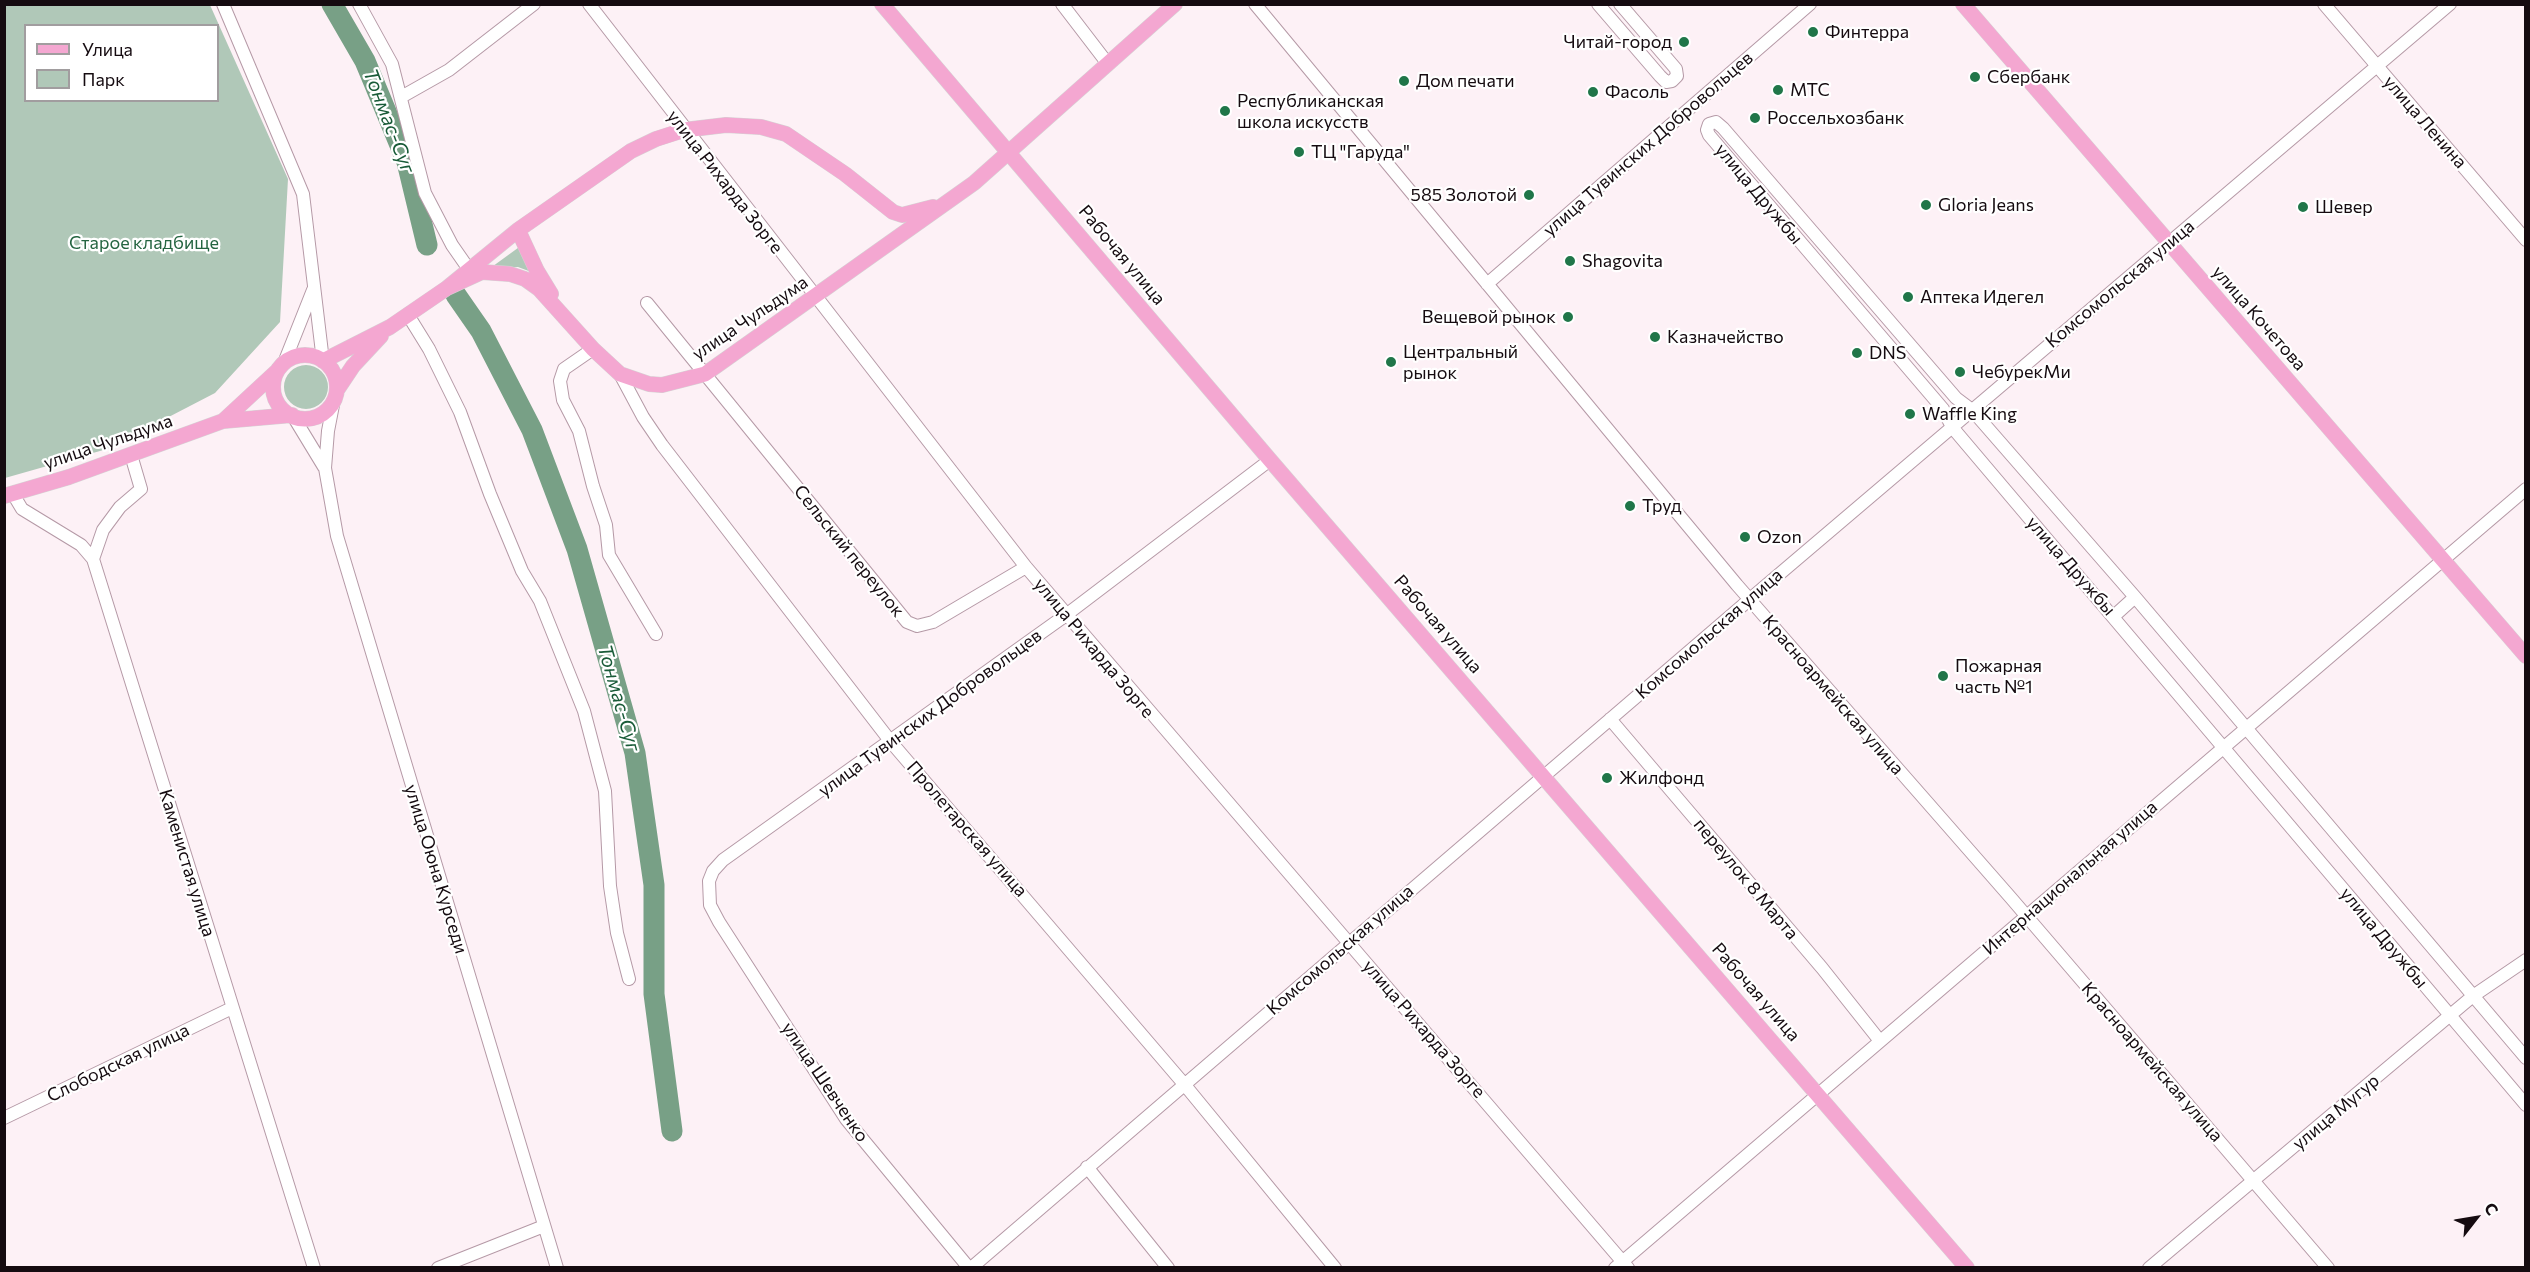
<!DOCTYPE html>
<meta charset="utf-8">
<style>
body{margin:0}
#map{position:relative;width:2530px;height:1272px;overflow:hidden;background:#fdf1f6;font-family:Commissioner,sans-serif}
canvas{display:block}
.frame{position:absolute;inset:0;border:6px solid #150b10;pointer-events:none}
.legend{position:absolute;left:24px;top:24px;width:195px;height:78px;box-sizing:border-box;background:#fff;border:2px solid #a19d9f;margin:0;padding:8px 10px;list-style:none;font-size:18px;color:#150b10}
.legend li{display:flex;align-items:center;gap:12px;height:30px}
.legend b{width:30px;border:2px solid #a19d9f}
.north{position:absolute;left:2446px;top:1188px;width:60px;height:60px;-webkit-text-stroke:4px #fff;paint-order:stroke;rotate:59deg;font-size:16px;font-weight:700;line-height:24px;text-align:center;color:#150b10}
.north::after{content:'';display:block;margin:auto;width:21px;height:27px;background:#150b10;clip-path:polygon(50% 0,100% 100%,50% 72%,0 100%)}
</style>
<div id="map">
<canvas width="2530" height="1272"></canvas>
<div class="frame"></div>
<ul class="legend">
<li><b style="height:8px;background:#f4a7d1"></b>Улица</li>
<li><b style="height:16px;background:#b0c8b8"></b>Парк</li>
</ul>
<div class="north">С</div>
</div>
<script>
const g = document.querySelector('canvas').getContext('2d');
g.lineJoin = 'round';
function fillPath(path, color) { g.fillStyle = color; g.fill(path, 'evenodd'); }
const toPath = rows => new Path2D(rows.map(r => 'M' + r).join(''));
function trace(path, color, width, dash) { g.strokeStyle = color; g.lineWidth = width; g.lineCap = dash ? 'butt' : 'round'; g.setLineDash(dash || []); g.stroke(path); }
function drawText(font, color, halo, rows, align = 'center') {
  g.font = font + ' Commissioner,sans-serif'; g.lineWidth = 4.5; g.setLineDash([]); g.textBaseline = 'middle'; g.strokeStyle = halo; g.fillStyle = color; for (const [text, x, y, turn = 0] of rows) {
    g.save(); g.translate(x, y); g.rotate((+turn || 0) * Math.PI / 180); g.textAlign = isNaN(turn) ? turn : align; if (halo) g.strokeText(text, 0, 0); g.fillText(text, 0, 0); g.restore();
  }
}
fillPath(toPath([
 [5,4,210,5,288,179,280,322,215,393,107,449,5,478],
 [26,26,218,26,218,100,26,100],
 [522,245,542,276,518,267,489,269],
 '284 387a22 22 0 1 1 44 0a22 22 0 1 1-44 0Z'
]), '#b0c8b8');
trace(toPath([
 [332,4,365,61,407,162,427,245],
 [456,295,481,331,532,430,577,549,635,753,654,885,654,994,672,1131]
]), '#78a086', 21);
const minor = toPath([
 [223,4,303,194,323,361],
 [359,4,392,64,425,193,452,245,468,268],
 [589,4,1026,567,1628,1268],
 [1062,4,1108,64],
 [1255,4,1737,585,2011,898,2328,1268],
 [1598,4,1660,76,1666,82,1672,81,1677,76,1676,69,1620,4],
 [2324,4,2526,240],
 [403,96,449,70,534,4],
 [1487,284,1810,4],
 [647,303,907,622,917,626,933,622,1026,567],
 [408,315,429,349,460,412,490,494,522,571,540,601,584,711,605,791,610,886,617,933,629,979],
 [593,349,564,369,560,381,563,400,579,431,593,486,606,525,609,555,656,634],
 [284,363,313,290],
 [620,374,643,417,662,445,891,742,1184,1084,1335,1268],
 [334,400,328,431,325,468,337,536,557,1268],
 [293,416,324,467],
 [13,494,22,509,81,545,93,559,314,1268],
 [93,559,103,530,120,507,141,489,131,455],
 [2114,616,2135,597],
 [1610,719,1822,968,1880,1041],
 [2526,1058,2135,597,1972,410,1956,398,1723,128,1716,122,1709,124,1707,130,1709,135,1943,409,1952,427,2526,1105],
 [4,1118,232,1008],
 [1087,1167,1168,1268],
 [438,1268,544,1226],
 [969,1268,846,1119,719,922,710,905,709,881,713,871,723,860,1066,615,1270,460],
 [971,1268,1763,588,2450,4],
 [1615,1268,2526,489],
 [2149,1268,2473,996,2526,960]
]);
const major = toPath([
 [882,4,1270,460,1967,1268],
 [1963,4,2526,656],
 [518,230,537,271,551,294],
 [447,288,482,272,510,274,525,279,539,289,593,349,620,374,649,384,662,385,705,374,974,183,1175,4],
 '273 387a32 32 0 1 1 64 0a32 32 0 1 1-64 0Z',
 [323,361,390,327,447,288,518,230,631,151,656,139,684,130,726,125,761,127,786,134,845,174,893,212,902,215,933,207],
 [337,390,353,366,381,336],
 [223,421,277,371],
 [4,496,69,477,223,421,292,415]
]);
trace(minor, '#b599a6', 14);
trace(major, '#d5d3d4', 16);
trace(minor, '#fff', 12);
trace(major, '#f4a7d1', 15);
for (const [x, y, r, color] of [
 [1813,32,6,"#207649"],
 [1684,42,6,"#207649"],
 [1975,77,6,"#207649"],
 [1404,81,6,"#207649"],
 [1778,90,6,"#207649"],
 [1593,92,6,"#207649"],
 [1225,111,6,"#207649"],
 [1755,118,6,"#207649"],
 [1299,152,6,"#207649"],
 [1529,195,6,"#207649"],
 [1926,205,6,"#207649"],
 [2303,207,6,"#207649"],
 [1570,261,6,"#207649"],
 [1908,297,6,"#207649"],
 [1568,317,6,"#207649"],
 [1655,337,6,"#207649"],
 [1857,353,6,"#207649"],
 [1391,362,6,"#207649"],
 [1960,372,6,"#207649"],
 [1910,414,6,"#207649"],
 [1630,506,6,"#207649"],
 [1745,537,6,"#207649"],
 [1943,676,6,"#207649"],
 [1607,778,6,"#207649"]
]) { const dot = new Path2D(); dot.arc(x, y, r, 0, 2 * Math.PI); g.fillStyle = color; g.fill(dot); trace(dot, '#fff', 2); }
drawText('18px', '#150b10', '#fff', [
 ["Финтерра",1825,32],
 ["Читай-город",1672,42,"right"],
 ["Сбербанк",1987,77],
 ["Дом печати",1416,81],
 ["МТС",1790,90],
 ["Фасоль",1605,92],
 ["Республиканская",1237,101],
 ["школа искусств",1237,122],
 ["Россельхозбанк",1767,118],
 ["ТЦ \"Гаруда\"",1311,152],
 ["585 Золотой",1517,195,"right"],
 ["Gloria Jeans",1938,205],
 ["Шевер",2315,207],
 ["Shagovita",1582,261],
 ["Аптека Идегел",1920,297],
 ["Вещевой рынок",1556,317,"right"],
 ["Казначейство",1667,337],
 ["Центральный",1403,352],
 ["рынок",1403,373],
 ["DNS",1869,353],
 ["ЧебурекМи",1972,372],
 ["Waffle King",1922,414],
 ["Труд",1642,506],
 ["Ozon",1757,537],
 ["Пожарная",1955,666],
 ["часть №1",1955,687],
 ["Жилфонд",1619,778]
], 'left');
drawText('18px', '#150b10', '#fff', [
 ["улица Ленина",2425,122,49],
 ["улица Тувинских Добровольцев",1648,144,-41],
 ["улица Рихарда Зорге",725,182,52],
 ["улица Дружбы",1759,194,50],
 ["Рабочая улица",1122,255,50],
 ["Комсомольская улица",2120,284,-40],
 ["улица Чульдума",750,318,-34],
 ["улица Кочетова",2259,318,49],
 ["улица Чульдума",108,442,-19],
 ["Сельский переулок",849,551,51],
 ["улица Дружбы",2071,566,49],
 ["Рабочая улица",1438,624,49],
 ["Комсомольская улица",1709,634,-41],
 ["улица Рихарда Зорге",1094,648,50],
 ["Красноармейская улица",1833,695,49],
 ["улица Тувинских Добровольцев",930,713,-36],
 ["Пролетарская улица",967,829,49],
 ["Каменистая улица",187,863,73],
 ["улица Оюна Курседи",436,869,73],
 ["Интернациональная улица",2070,878,-41],
 ["переулок 8 Марта",1746,879,50],
 ["улица Дружбы",2384,938,50],
 ["Комсомольская улица",1340,950,-41],
 ["Рабочая улица",1756,992,49],
 ["улица Рихарда Зорге",1424,1029,49],
 ["Красноармейская улица",2152,1062,49],
 ["Слободская улица",118,1063,-26],
 ["улица Шевченко",825,1082,56],
 ["улица Мугур",2336,1112,-40]
]);
drawText('18px', '#256541', '#fff', [
 ["Старое кладбище",144,243]
]);
drawText('italic 20px', '#195b38', '#fff', [
 ["Тонмас-Суг",389,121,69],
 ["Тонмас-Суг",619,698,74]
]);
</script>
